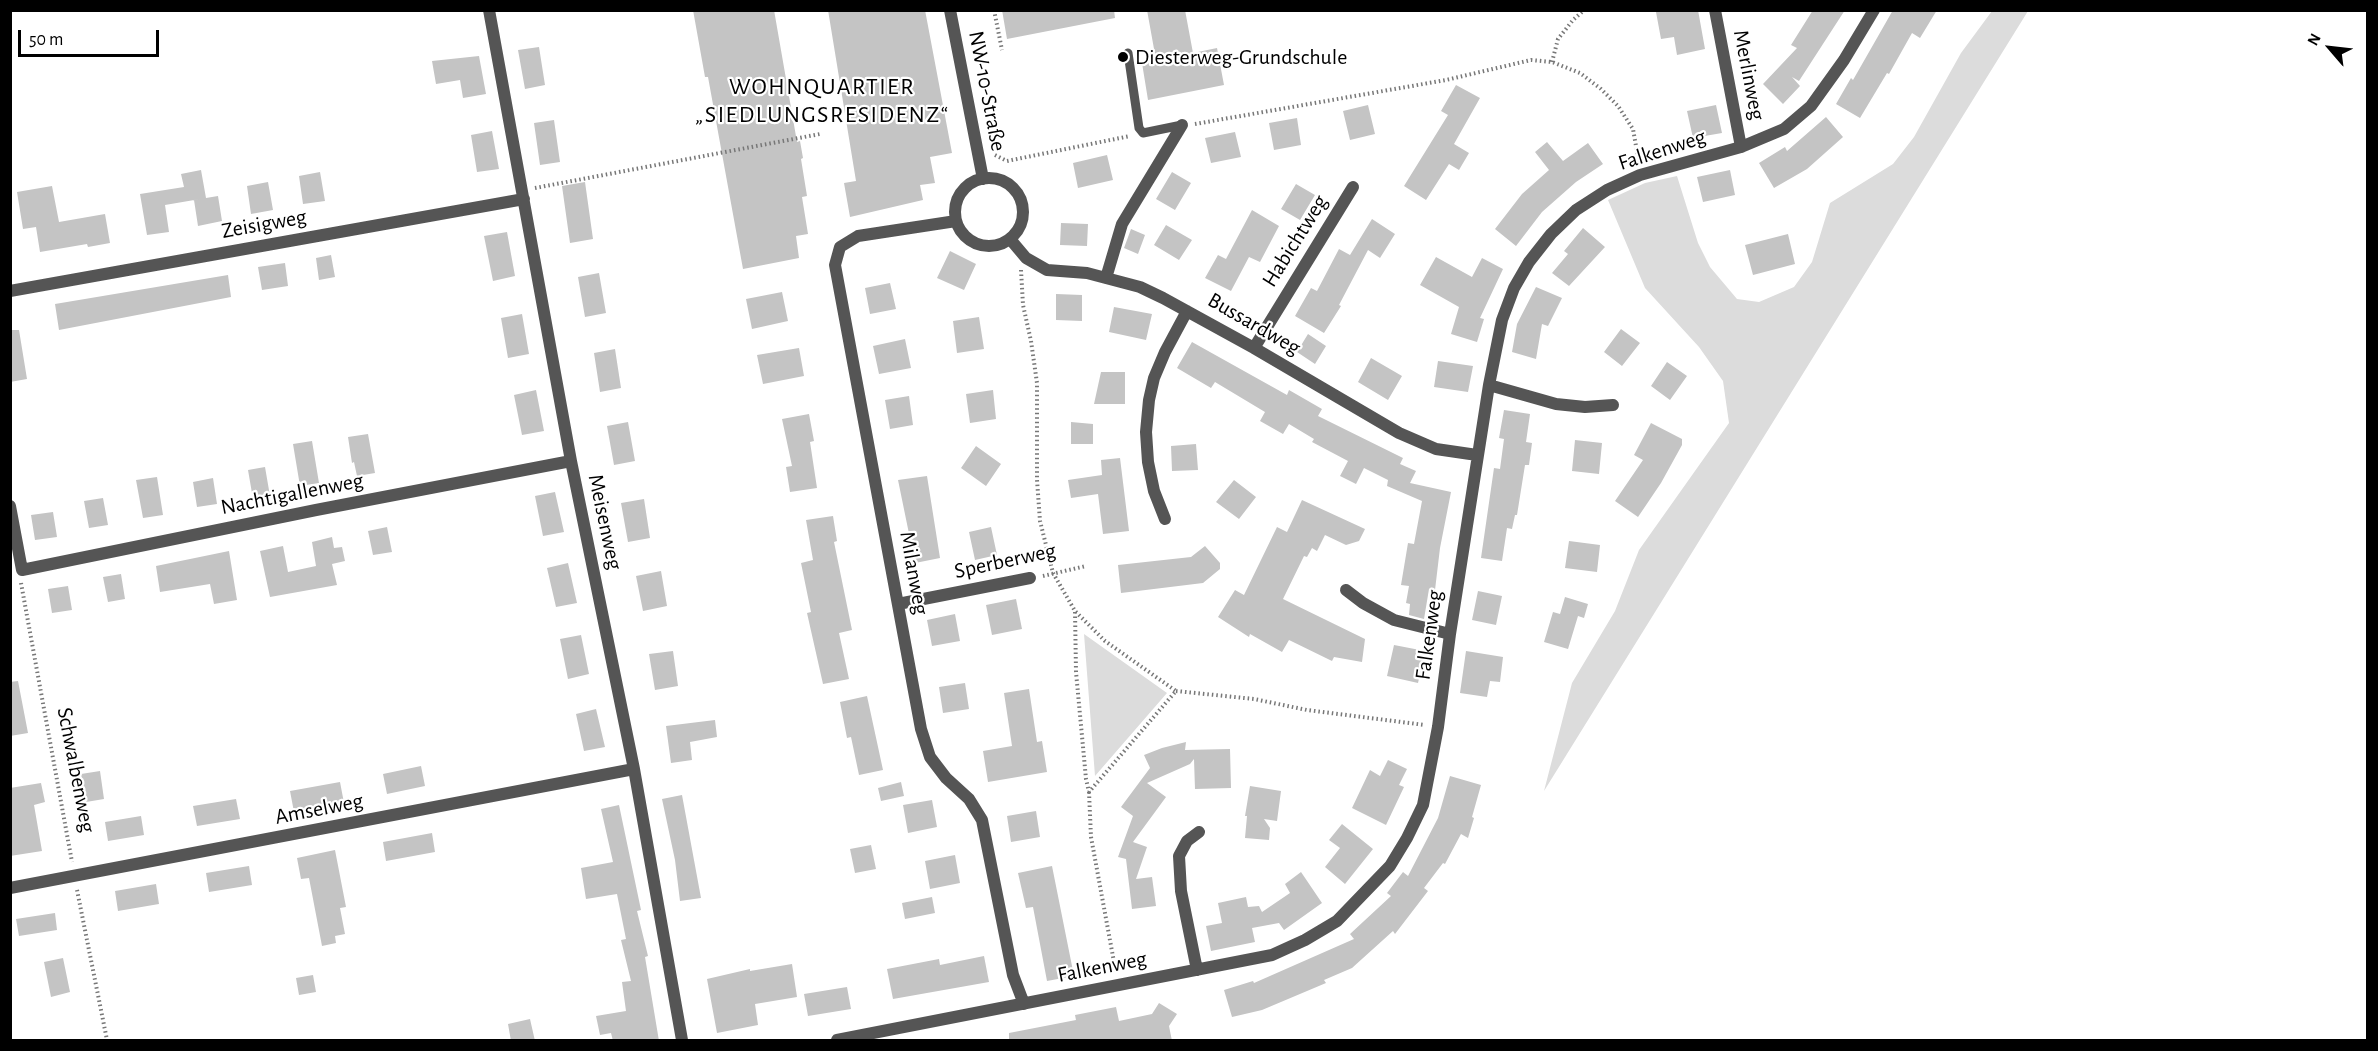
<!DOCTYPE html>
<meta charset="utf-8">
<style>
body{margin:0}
#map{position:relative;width:2378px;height:1051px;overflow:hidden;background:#fff;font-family:"Alegreya Sans",sans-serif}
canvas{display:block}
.frame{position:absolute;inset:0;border:12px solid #000;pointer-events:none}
.north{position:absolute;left:2300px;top:18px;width:60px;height:60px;-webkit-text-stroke:4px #fff;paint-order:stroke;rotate:298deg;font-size:16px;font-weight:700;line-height:24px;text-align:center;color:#000}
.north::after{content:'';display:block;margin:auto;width:21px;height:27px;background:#000;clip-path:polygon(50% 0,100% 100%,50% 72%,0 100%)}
.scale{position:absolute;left:18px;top:30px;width:141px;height:27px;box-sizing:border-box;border:3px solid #000;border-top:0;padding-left:8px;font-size:18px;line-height:21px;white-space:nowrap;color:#000;-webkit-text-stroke:4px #fff;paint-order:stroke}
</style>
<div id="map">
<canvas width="2378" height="1051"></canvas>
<div class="frame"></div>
<div class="north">N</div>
<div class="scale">50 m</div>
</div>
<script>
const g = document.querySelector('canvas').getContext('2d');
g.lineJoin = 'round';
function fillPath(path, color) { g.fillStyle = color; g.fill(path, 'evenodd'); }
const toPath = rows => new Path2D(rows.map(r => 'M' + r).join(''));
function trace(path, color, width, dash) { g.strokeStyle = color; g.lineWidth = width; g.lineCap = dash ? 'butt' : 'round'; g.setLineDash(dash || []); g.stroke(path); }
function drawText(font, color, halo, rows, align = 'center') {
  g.font = font + ' "Alegreya Sans",sans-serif'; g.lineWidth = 4.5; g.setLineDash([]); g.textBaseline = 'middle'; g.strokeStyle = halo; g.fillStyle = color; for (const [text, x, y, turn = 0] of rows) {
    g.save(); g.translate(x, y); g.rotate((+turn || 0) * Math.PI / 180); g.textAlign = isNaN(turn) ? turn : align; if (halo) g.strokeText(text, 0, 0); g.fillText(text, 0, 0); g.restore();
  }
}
fillPath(toPath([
 [1992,11,2028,11,1544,791,1572,683,1615,611,1639,550,1729,423,1723,381,1699,347,1645,288,1608,200,1645,183,1677,176,1698,243,1710,267,1737,299,1759,302,1794,287,1812,262,1830,203,1893,164,1914,137,1961,53],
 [1084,634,1167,693,1095,776]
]), '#dcdcdc');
fillPath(toPath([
 [693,10,774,10,797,142,800,141,803,158,801,159,807,196,802,197,808,234,796,236,799,258,743,269,708,77,705,77],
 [828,10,925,10,952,153,930,157,935,183,920,185,923,200,850,217,844,183,856,181],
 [1002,10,1114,10,1115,18,1007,39],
 [1147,10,1185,10,1193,53,1217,48,1224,85,1148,100,1142,63,1156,60],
 [1664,10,1698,10,1705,49,1677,55,1674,37,1661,39,1656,12],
 [1813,10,1845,10,1799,81,1792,77,1800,86,1783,104,1763,84,1797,48,1791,45],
 [1893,10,1937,10,1920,38,1912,33,1889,74,1887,73,1860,118,1836,104,1851,78,1853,80],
 [539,47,545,85,525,89,518,50],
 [479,56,486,94,463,98,460,80,436,84,432,61],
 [1456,85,1480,98,1454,144,1469,153,1459,170,1449,164,1426,200,1404,186,1448,115,1441,111],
 [1368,105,1375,134,1350,140,1343,111],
 [1716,105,1722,133,1693,138,1687,111],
 [1826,117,1843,137,1807,169,1774,188,1759,163,1785,147,1787,151],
 [1297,118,1301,145,1274,150,1269,123],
 [554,120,560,162,540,165,534,123],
 [492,131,499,169,477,172,471,135],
 [1235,132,1241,157,1211,163,1205,138],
 [1547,142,1563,161,1588,143,1603,164,1576,182,1542,212,1516,246,1495,229,1522,194,1549,170,1535,152],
 [1107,155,1113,180,1078,188,1073,163],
 [201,170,206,198,165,205,169,232,147,235,140,194,184,187,181,174],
 [1730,170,1735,195,1703,202,1697,177],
 [320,172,325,201,303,204,299,176],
 [1172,172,1191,183,1175,210,1156,199],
 [268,182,273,210,251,214,247,186],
 [585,182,593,239,570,243,562,186],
 [1296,184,1315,195,1300,220,1281,209],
 [52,186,59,222,105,214,110,243,88,247,87,244,40,252,36,227,23,229,17,192],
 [218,196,222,221,198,226,194,200],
 [1252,210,1279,226,1260,262,1249,257,1231,291,1205,278,1218,255,1226,259],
 [1372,219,1395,234,1380,258,1368,250,1339,305,1341,306,1324,333,1295,316,1311,288,1317,291,1339,249,1350,255],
 [1061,223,1088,224,1087,246,1060,245],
 [1166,225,1192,240,1179,260,1154,245],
 [1583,228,1605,247,1569,286,1552,273,1568,254,1564,251],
 [1131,229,1145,235,1138,254,1124,248],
 [507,232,515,276,493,281,484,236],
 [1788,234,1795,264,1753,275,1745,245],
 [950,251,976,264,964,290,937,278],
 [331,255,335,277,319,280,316,258],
 [1436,257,1472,277,1482,258,1503,269,1480,318,1484,319,1477,342,1451,334,1459,307,1420,285],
 [285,263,288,286,262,290,258,267],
 [599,273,606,313,585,317,578,277],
 [228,275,231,297,59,330,55,304],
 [890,283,896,309,870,314,865,288],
 [1536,287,1562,298,1548,326,1542,324,1536,359,1512,352,1517,324],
 [782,292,788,321,752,329,746,299],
 [1056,294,1082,295,1082,321,1056,320],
 [1114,307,1152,314,1146,340,1109,332],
 [522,314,529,354,508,358,501,318],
 [979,317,984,349,957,353,953,321],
 [1621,329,1640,343,1622,366,1604,352],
 [10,330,19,330,27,379,10,382],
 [1308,334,1326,346,1315,364,1297,352],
 [905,339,911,368,879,374,873,346],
 [1192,342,1287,395,1289,390,1322,409,1318,416,1403,458,1400,464,1416,471,1410,483,1451,492,1440,548,1435,590,1429,589,1424,619,1409,615,1410,604,1406,603,1409,586,1401,585,1408,543,1414,544,1422,501,1387,486,1388,480,1364,468,1356,484,1340,476,1348,461,1312,442,1314,439,1289,424,1283,434,1260,421,1265,412,1215,382,1211,388,1177,368],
 [799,348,804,376,763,384,757,355],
 [615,349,621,388,600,392,594,353],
 [1371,358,1402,376,1388,400,1358,382],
 [1438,361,1473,366,1468,392,1434,387],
 [1667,362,1687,376,1670,400,1651,386],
 [1101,372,1125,372,1125,404,1094,404],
 [536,390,544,431,522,435,514,395],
 [993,390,996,419,970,423,966,394],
 [909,396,913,425,890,429,885,400],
 [1504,410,1530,414,1526,442,1532,443,1529,465,1525,465,1517,515,1515,515,1512,529,1507,528,1502,561,1481,558,1494,468,1500,469,1504,439,1499,438],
 [809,414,814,441,810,442,817,488,790,492,786,467,792,466,782,419],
 [628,422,635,461,614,465,607,426],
 [1071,422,1093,424,1093,444,1071,444],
 [1651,423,1682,439,1682,445,1661,483,1638,517,1615,501,1643,460,1634,455],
 [368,434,375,473,357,476,354,462,352,463,348,437],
 [1575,440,1602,443,1599,474,1572,471],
 [312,441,319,483,300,486,293,444],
 [1196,444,1198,470,1172,471,1171,446],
 [976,446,1001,464,986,486,961,468],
 [1120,458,1129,531,1103,534,1098,494,1071,498,1068,480,1102,475,1101,460],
 [265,467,270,496,253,499,248,470],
 [927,476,940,558,915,563,898,480],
 [157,477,163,515,143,518,136,480],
 [213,478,217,504,197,507,193,482],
 [1234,480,1256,497,1239,519,1216,502],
 [555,492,564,532,543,536,535,496],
 [103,498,108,525,89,528,84,501],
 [644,499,650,538,628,542,621,503],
 [1302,500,1365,529,1359,541,1346,545,1325,535,1317,551,1312,548,1307,557,1304,556,1283,599,1365,639,1362,662,1334,657,1332,661,1289,640,1282,652,1250,634,1249,637,1218,617,1235,590,1244,595,1277,527,1287,532],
 [53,512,57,537,35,540,31,515],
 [833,516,837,541,834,542,852,630,839,633,849,679,823,684,807,613,811,612,801,563,813,560,806,520],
 [387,527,392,552,373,555,368,531],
 [991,527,997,555,975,560,969,532],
 [332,537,334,548,342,547,345,561,332,564,337,585,270,597,260,551,283,546,288,572,316,566,312,542],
 [1569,541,1600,545,1597,572,1565,568],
 [1205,546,1220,563,1220,569,1203,583,1121,593,1118,565,1191,557],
 [229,551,237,600,214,604,210,584,160,592,156,566],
 [568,563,577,603,556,607,547,568],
 [661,571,667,606,643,611,636,576],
 [121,574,125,599,108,602,103,577],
 [68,586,72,610,52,613,48,589],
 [1478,591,1502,596,1496,625,1472,620],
 [1565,597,1588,604,1584,618,1578,616,1568,649,1544,642,1553,612,1560,614],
 [1016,599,1022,629,992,635,986,605],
 [955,614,960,641,932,646,927,620],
 [581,635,589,674,568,679,560,639],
 [1394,645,1425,651,1418,683,1387,676],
 [673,651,678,686,655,690,649,654],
 [1466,651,1503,657,1500,682,1490,681,1487,697,1460,693],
 [18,681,28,733,10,736,10,682],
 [965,683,969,709,943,713,939,687],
 [1029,689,1037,742,1042,741,1047,772,988,782,983,751,1012,746,1004,693],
 [867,696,883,770,859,775,851,737,847,738,840,702],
 [596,709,605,747,584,751,576,714],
 [715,720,717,737,690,742,692,760,671,763,666,726],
 [1186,742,1185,750,1230,749,1231,788,1195,789,1194,759,1190,764,1147,783,1166,797,1133,842,1147,847,1136,879,1152,877,1156,906,1132,909,1126,859,1118,857,1133,816,1121,807,1150,768,1144,755,1162,748],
 [1388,760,1407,769,1399,785,1404,787,1386,825,1352,808,1370,770,1380,776],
 [421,766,425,786,387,794,383,774],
 [100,771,104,799,86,802,81,774],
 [1450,776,1481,785,1472,817,1474,818,1468,838,1461,834,1445,864,1443,863,1424,888,1428,891,1395,934,1393,931,1352,968,1324,980,1326,983,1262,1010,1232,1017,1224,990,1253,981,1254,983,1354,939,1350,934,1391,896,1387,893,1403,872,1408,876,1438,818],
 [340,782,344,803,294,812,290,791],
 [901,782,904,796,881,801,878,788],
 [41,783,45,802,34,805,42,851,10,856,10,788],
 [1250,786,1281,791,1277,821,1264,819,1270,828,1269,840,1245,838,1247,816,1245,816],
 [682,795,701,898,680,901,675,860,662,799],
 [236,799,240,819,197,826,193,806],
 [932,800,937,827,908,833,903,805],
 [619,805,641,910,637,911,648,956,645,957,659,1041,613,1041,611,1033,600,1035,596,1016,626,1011,622,982,631,981,621,940,626,939,617,894,586,899,581,868,613,862,601,809],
 [1036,811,1040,837,1011,842,1007,816],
 [141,816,144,835,108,841,105,822],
 [1342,824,1373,849,1345,884,1325,867,1340,848,1329,840],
 [432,833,435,852,386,861,383,842],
 [871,845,876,869,855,873,850,849],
 [335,850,346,907,340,908,345,934,335,936,336,943,322,946,309,878,301,879,297,858],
 [955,855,960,883,930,889,925,861],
 [249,866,252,885,209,892,206,873],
 [1052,866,1074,976,1047,981,1033,907,1026,908,1018,873],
 [1301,872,1322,903,1284,930,1279,923,1252,928,1255,942,1211,951,1206,926,1222,923,1218,903,1246,897,1248,907,1259,906,1262,912,1290,893,1285,884],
 [156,884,159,904,118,911,115,891],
 [932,897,935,913,905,919,902,903],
 [55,913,57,930,19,936,16,919],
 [984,956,989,982,893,999,887,969,939,959,940,965],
 [63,958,70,992,51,997,44,962],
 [792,964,797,997,755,1004,758,1025,717,1033,707,979,750,969,750,971],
 [313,975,316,992,299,995,296,978],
 [847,987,851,1009,808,1016,804,994],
 [1159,1003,1177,1014,1169,1026,1172,1041,1009,1041,1009,1033,1076,1020,1075,1015,1116,1007,1119,1021,1152,1014],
 [530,1019,535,1041,511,1041,508,1024]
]), '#c4c4c4');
trace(toPath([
 [994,10,1002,50],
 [1552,62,1558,39,1573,20,1584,10],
 [1195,124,1446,80,1531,60,1552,62,1580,73,1601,89,1618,106,1633,129,1639,163],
 [995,155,1007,161,1130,136],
 [535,188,820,134],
 [1021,270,1023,305,1031,341,1037,383,1037,480,1040,521,1053,573,1075,611,1076,672,1086,779,1089,792,1176,691,1105,641,1075,611],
 [1043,576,1086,566],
 [21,583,72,862],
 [1176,691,1254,699,1307,710,1425,725],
 [1089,792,1091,837,1116,973],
 [77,890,107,1040]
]), '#777', 4, [1.5, 3]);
trace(toPath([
 [1128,53,1139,128,1143,133,1182,125]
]), '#555', 9);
trace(toPath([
 [489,10,571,461,634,769,682,1040],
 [950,10,983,179],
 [1715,10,1741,147],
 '955 212a34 34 0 1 1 68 0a34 34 0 1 1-68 0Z',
 [956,221,858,236,840,247,835,265,921,729,930,757,946,778,969,799,982,820,1013,975,1024,1004],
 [1010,239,1026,258,1047,270,1087,273,1140,287,1163,298,1254,348,1399,433,1436,449,1477,455],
 [1106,278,1122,224,1182,125],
 [10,291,524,199],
 [1254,348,1353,187],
 [1489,385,1556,404,1585,407,1613,405],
 [10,506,22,570,316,510,571,461],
 [1165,519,1154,491,1148,462,1146,432,1149,400,1154,378,1165,352,1187,311],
 [1346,590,1363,603,1394,620,1450,634],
 [898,604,1030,578],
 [10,888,634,769],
 [1197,970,1181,891,1179,856,1187,841,1199,832],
 [837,1040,1272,955,1305,940,1337,921,1390,866,1407,838,1423,805,1438,727,1450,634,1489,385,1502,320,1514,288,1529,262,1551,234,1576,210,1607,190,1640,175,1741,147,1784,129,1811,106,1844,60,1874,10]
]), '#555', 12);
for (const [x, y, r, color] of [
 [1123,57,6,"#000"]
]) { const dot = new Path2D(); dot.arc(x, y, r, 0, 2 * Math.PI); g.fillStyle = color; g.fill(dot); trace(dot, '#fff', 2); }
drawText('22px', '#000', '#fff', [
 ["Diesterweg-Grundschule",1135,57]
], 'left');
drawText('22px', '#000', '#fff', [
 ["Merlinweg",1749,75,79],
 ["NW-10-Straße",987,91,79],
 ["Falkenweg",1662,150,-18],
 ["Zeisigweg",264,224,-10],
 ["Habichtweg",1295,241,-58],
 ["Bussardweg",1254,324,30],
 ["Nachtigallenweg",292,494,-11],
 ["Meisenweg",605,522,78],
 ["Sperberweg",1005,561,-12],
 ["Milanweg",914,573,80],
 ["Falkenweg",1429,635,-82],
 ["Schwalbenweg",76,770,79],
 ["Amselweg",319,809,-11],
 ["Falkenweg",1102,967,-11]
]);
g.letterSpacing = '1.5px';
drawText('24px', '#000', '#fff', [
 ["WOHNQUARTIER",822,87],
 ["„SIEDLUNGSRESIDENZ“",822,115]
]);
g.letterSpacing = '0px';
</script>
